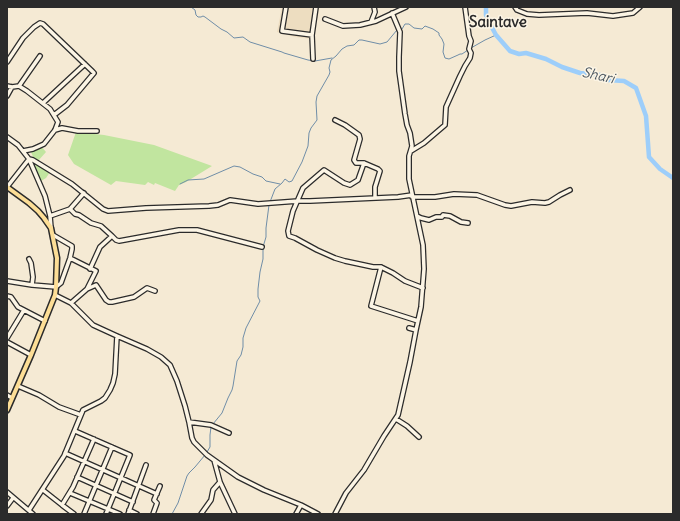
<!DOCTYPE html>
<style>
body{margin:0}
#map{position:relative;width:680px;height:521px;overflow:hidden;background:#f5ead4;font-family:Delius,sans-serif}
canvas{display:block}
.frame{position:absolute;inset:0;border:8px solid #2b2b2b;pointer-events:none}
</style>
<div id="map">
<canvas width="680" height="521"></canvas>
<div class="frame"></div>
</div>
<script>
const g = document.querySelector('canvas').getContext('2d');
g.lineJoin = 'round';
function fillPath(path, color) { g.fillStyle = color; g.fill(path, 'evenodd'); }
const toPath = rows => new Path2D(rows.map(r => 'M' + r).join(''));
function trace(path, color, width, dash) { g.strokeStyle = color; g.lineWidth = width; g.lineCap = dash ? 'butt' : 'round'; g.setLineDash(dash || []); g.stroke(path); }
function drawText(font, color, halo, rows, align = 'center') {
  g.font = font + ' Delius,sans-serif'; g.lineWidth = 3; g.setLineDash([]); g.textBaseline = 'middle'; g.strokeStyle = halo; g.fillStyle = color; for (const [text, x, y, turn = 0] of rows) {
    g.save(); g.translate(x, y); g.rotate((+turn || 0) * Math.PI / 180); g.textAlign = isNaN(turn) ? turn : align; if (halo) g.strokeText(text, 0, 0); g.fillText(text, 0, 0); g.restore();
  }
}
fillPath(toPath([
 [282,7,319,7,318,18,316,19,311,39,295,37,277,32]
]), '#edddc0');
fillPath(toPath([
 [76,132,104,135,154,145,212,166,186,182,179,185,175,191,155,183,154,185,148,182,145,185,116,181,111,185,74,164,68,155],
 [41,146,46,152,38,161,34,159,31,152],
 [33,161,50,172,46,178,41,181,32,162]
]), '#c1e59f');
trace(toPath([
 [191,7,195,10,196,15,198,17,201,17,203,16,205,17,221,29,227,32,234,38,243,37,250,42,282,52,284,53,308,60,315,61,332,58],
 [400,30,402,29,405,24,409,24,414,28,422,29,425,26,433,29,439,33,439,35,442,39,444,44,443,52,445,58,449,59,458,55,460,54,462,54,468,50],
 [471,48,485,40,496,35],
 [180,184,188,180,204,179,234,166,240,167,253,174,262,177,266,181,280,184],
 [270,202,275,189,282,183,285,179,289,182,292,181,302,162,308,146,309,133,311,128,317,120,316,102,317,96,329,75,330,72,329,68,331,60,336,56,342,49,347,46,354,45,359,40,362,40,380,44,387,42,397,30],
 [213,424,222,413,228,398,232,390,233,386,237,361,241,355,243,347,243,338,246,328,260,301,258,297,258,289,260,272,263,259,263,247,266,237,266,228,269,205],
 [207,452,210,447,210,435,211,427],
 [172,514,178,503,187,476,189,473,195,467,205,455]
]), '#6f8da7', 1);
trace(toPath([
 [486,7,486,15,489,22,496,35,510,51,519,54,526,53,546,59,562,67,580,73,600,75,608,80,624,81,636,88,646,116,649,157,660,169,673,178]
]), '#9dcefa', 4.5);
const minor = toPath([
 [286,7,282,31,312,35],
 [515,7,517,10,527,14,539,15,587,13,613,16,633,13,640,7],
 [325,19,343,26,360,25,376,21,406,7],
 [371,22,375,12,374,7],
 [313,59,312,35,316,7],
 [7,62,23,38,34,27,40,23,43,24,92,71,94,73,67,105,54,115],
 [7,86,12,87,19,86,27,91,50,109,58,122,55,130,44,144,33,149,23,151],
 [19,86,40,56],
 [7,96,12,87],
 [43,103,85,64],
 [335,120,345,125,359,135,360,139,354,160,356,163,364,163,378,169,380,171,375,187,375,198],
 [55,130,62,128,78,131,97,131],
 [7,137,18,145,29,159,45,196,50,216,51,228],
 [411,151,424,143,445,125,446,107,460,76,465,66,470,58,471,53,469,49,471,41,469,36,465,7],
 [364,163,358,180,350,185,344,183,324,170,303,188,293,211,288,231,289,236,295,238,317,250,335,258,345,261,373,267,381,267,393,273,405,281,423,288],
 [7,187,29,159,33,160,72,184,103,209,108,211,146,208,209,206,218,205,230,200,258,204,298,201,310,201,398,197,412,195],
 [412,197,435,197,454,194,477,195,505,205,511,206,532,202,545,203,549,202,560,195,570,190],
 [70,209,75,214,79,215,91,223,101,226,112,236,100,247,90,269],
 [50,216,70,209,84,193],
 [417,216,421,218,429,220,436,217,442,217,443,215,450,216,461,222,468,223],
 [112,236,116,240,119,241,179,230,197,230,262,247],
 [70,258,96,271,87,289],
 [29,259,31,263,33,277,32,285],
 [381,267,371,306,418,321],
 [7,281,32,285,56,287,61,283,70,258,72,249,72,246,53,235],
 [55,295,71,303,93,325,117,336,147,349,161,357,170,365,177,381,185,406,189,422,192,438,194,442,207,455,214,460,220,482,235,514],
 [7,296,11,297,18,307,45,321],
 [71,303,87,289,96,285,106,300,109,302,112,302,134,297,147,288,155,291],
 [409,328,416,330],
 [7,338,24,310],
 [7,342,31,355],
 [18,386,39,395,59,407,81,415],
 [7,395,12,398],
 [396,419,407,426,419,437],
 [189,422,211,425,229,433],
 [75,431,130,455,106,514],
 [65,453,157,494],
 [214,460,238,477,264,490,301,505,318,514],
 [77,477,133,502],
 [43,490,62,505,74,514],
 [7,492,33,514],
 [70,493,120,514],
 [62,505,73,487,94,439],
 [7,506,13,498],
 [29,510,64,456,83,410,101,401,105,398,110,390,113,383,115,374,117,336],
 [129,510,137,514],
 [84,514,112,447],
 [128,514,146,465],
 [153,514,157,503,154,500,160,486],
 [201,514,211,500,213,490,220,482],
 [296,514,301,505],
 [335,514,346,493,364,470,384,436,398,415,410,362,416,330,421,307,424,269,423,245,409,179,409,156,412,146,410,133,407,125,405,114,399,71,399,57,400,32,392,13]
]);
const major = toPath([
 [7,187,29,203,38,211,44,218,51,228,57,258,56,287,55,295,31,355,7,410]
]);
trace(minor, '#2b2b2b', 6);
trace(major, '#2b2b2b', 7);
trace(minor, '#fcf5e5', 3.5);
trace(major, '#fdde96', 4);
drawText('italic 14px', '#48545f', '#fcf5e5', [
 ["Shari",598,76,12]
]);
drawText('bold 15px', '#2b2b2b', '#fcf5e5', [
 ["Saintave",498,23]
]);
</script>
